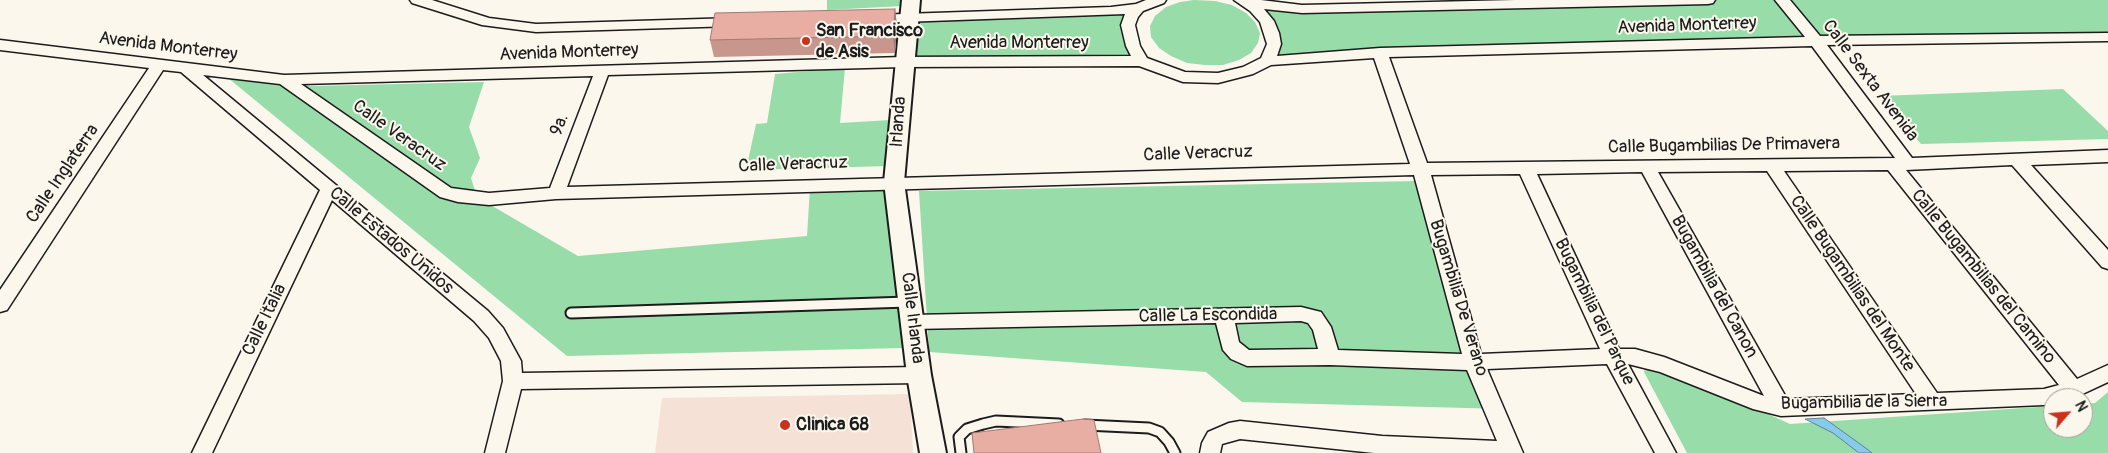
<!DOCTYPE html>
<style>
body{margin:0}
#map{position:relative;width:2108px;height:453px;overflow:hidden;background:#fbf7ec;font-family:Pangolin,sans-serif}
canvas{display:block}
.north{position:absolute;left:2043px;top:388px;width:50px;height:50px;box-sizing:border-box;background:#fbf7ec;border:1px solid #a29f99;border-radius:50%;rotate:63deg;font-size:14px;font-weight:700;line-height:20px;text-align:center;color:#1c1c1c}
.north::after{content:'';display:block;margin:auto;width:18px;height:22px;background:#c8321e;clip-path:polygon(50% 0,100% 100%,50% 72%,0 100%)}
</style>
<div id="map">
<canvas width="2108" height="453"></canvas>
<div class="north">N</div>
</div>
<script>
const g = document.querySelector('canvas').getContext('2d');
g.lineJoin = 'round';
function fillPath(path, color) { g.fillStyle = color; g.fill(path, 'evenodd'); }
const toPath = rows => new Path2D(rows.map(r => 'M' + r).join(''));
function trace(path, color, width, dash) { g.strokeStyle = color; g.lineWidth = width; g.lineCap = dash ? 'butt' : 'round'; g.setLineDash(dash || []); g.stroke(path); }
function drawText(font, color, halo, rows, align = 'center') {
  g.font = font + ' Pangolin,sans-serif'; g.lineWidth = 4; g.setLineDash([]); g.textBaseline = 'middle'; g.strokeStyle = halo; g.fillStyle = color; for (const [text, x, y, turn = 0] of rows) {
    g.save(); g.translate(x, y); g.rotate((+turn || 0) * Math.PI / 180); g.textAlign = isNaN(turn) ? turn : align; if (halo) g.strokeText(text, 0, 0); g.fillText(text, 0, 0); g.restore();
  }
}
fillPath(toPath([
 [910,394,913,453,655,453,662,398]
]), '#f5e1d6');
fillPath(toPath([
 [827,0,902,0,902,6,827,10],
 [1194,0,1215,1,1232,5,1246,13,1255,22,1260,33,1258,43,1251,53,1239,60,1223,65,1205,65,1187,63,1171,56,1159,48,1151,37,1150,26,1155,16,1166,7,1180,2],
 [1688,0,2108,0,2108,37,1816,41,1268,61,1273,50,1255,8],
 [1127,15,1121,25,1126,45,1135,57,909,59,914,21],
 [845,68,840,123,890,120,889,166,746,170,756,124,767,123,775,74],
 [228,78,312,86,484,82,469,127,480,158,471,178,477,197,578,256,807,236,810,188,889,183,903,348,567,356],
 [2063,89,2108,131,2108,139,1921,144,1879,96],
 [1416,181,1504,409,1242,402,1206,372,929,352,919,191],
 [1646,365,1665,367,1790,424,2053,406,2053,428,2083,428,2083,404,2095,403,2108,392,2108,453,1687,453,1644,372]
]), '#98dda9');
const water = toPath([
 [1824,418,1867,449,1872,453,1859,453,1833,433,1805,419,1824,418]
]);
fillPath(water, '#89caea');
trace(water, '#5d8498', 1);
const service = toPath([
 [571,313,908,302],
 [1085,425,1149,428,1160,432,1169,442,1175,453],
 [961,453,959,437,967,429,983,424,996,421,1059,424]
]);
const minor = toPath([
 [410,0,432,0,489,18,536,24,735,18,740,19,742,22,740,25,735,26,536,32,482,25,412,3,410,0],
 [1146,0,1166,0,1164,3,1143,11,1138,17,1135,25,1140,46,1147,58,1185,72,1218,73,1243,67,1261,58,1267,44,1260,22,1250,11,1234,0,1261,0,1302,5,1515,0,1715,0,1713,3,1708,4,1302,13,1264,9,1274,21,1279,33,1281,44,1277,56,1380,48,1805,37,1775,0,1790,0,1820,36,2108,33,2108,41,1827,45,1912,158,2108,150,2108,162,2031,165,2108,250,2108,269,2102,267,2012,165,1906,170,2077,379,2108,365,2108,382,2074,398,2053,398,2053,403,2044,405,1781,416,1753,409,1660,372,1628,364,1676,453,1655,453,1607,364,1487,369,1523,453,1374,453,1240,439,1222,444,1220,453,1200,453,1202,443,1208,432,1229,423,1240,421,1382,436,1497,441,1467,370,1330,365,1247,366,1231,359,1223,350,1216,323,912,329,905,327,903,322,905,317,912,315,1301,307,1321,312,1331,327,1338,350,1462,354,1414,175,556,199,489,205,458,202,440,197,280,84,203,75,488,311,503,328,521,361,522,373,919,367,926,369,929,375,926,381,919,383,521,389,505,453,485,453,503,381,501,361,489,338,474,321,332,200,212,453,192,453,320,190,181,72,163,70,7,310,0,312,0,290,149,68,0,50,0,40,284,75,903,57,1131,56,1126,46,1121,25,1125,14,874,23,869,22,867,19,869,16,874,15,1111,7,1136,4,1146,0],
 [1812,46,1895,158,1427,163,1389,57,1812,46],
 [1374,58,1410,164,567,187,608,75,903,67,1139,66,1183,82,1218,83,1253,74,1271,65,1374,58],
 [593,76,550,188,489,193,451,188,301,84,593,76],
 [1888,170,2059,385,2044,389,1937,393,1784,171,1888,170],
 [1767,171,1916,394,1787,399,1658,172,1767,171],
 [1642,172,1764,396,1664,357,1635,349,1619,349,1537,174,1642,172],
 [1520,174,1600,349,1481,354,1431,175,1520,174],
 [1301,321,1308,323,1313,330,1318,349,1249,350,1239,342,1235,323,1301,321]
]);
const tertiary = toPath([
 [902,0,920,0,904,182,931,375,946,453,920,453,907,375,884,182,902,0]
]);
trace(service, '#1c1c1c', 13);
trace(minor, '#1c1c1c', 3);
trace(tertiary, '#1c1c1c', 4);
trace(service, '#fbf7ec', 9);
fillPath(minor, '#fbf7ec');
fillPath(tertiary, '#fbf7ec');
fillPath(toPath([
 [895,9,897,26,895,53,714,57,710,40]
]), '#c8968d');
fillPath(toPath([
 [895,9,897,26,895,53,893,36]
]), '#a27a73');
const building = toPath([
 [895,9,893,36,710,40,715,13,895,9],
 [1083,419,1094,420,1101,453,974,453,972,433,1083,419]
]);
fillPath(building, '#e8aea4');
trace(building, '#a27a73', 1);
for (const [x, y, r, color] of [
 [806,41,5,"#c8321e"],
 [785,425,6,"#c8321e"]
]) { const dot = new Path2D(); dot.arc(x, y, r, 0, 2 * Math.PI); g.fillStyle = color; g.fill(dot); trace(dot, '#fbf7ec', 2); }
drawText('18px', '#1c1c1c', '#fbf7ec', [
 ["Avenida Monterrey",1687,26,-2],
 ["Avenida Monterrey",1019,43],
 ["Avenida Monterrey",168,47,7],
 ["Avenida Monterrey",569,53,-2],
 ["Calle Sexta Avenida",1870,81,53],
 ["Irlanda",899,122,-86],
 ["9a.",560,125,-69],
 ["Calle Veracruz",399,136,35],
 ["Calle Bugambilias De Primavera",1724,146,-1],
 ["Calle Veracruz",1198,154,-2],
 ["Calle Veracruz",793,165,-2],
 ["Calle Inglaterra",63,174,-56],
 ["Calle Estados Unidos",391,241,40],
 ["Calle Bugambilias del Camino",1983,277,51],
 ["Calle Bugambilias del Monte",1852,284,56],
 ["Bugambilia del Canon",1714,287,61],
 ["Bugambilia De Verano",1458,298,73],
 ["Bugambilia del Parque",1594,312,64],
 ["Calle La Escondida",1208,316,-1],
 ["Calle Irlanda",912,318,83],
 ["Calle Italia",265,320,-64],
 ["Bugambilia de la Sierra",1864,403,-1]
]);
drawText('bold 18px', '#1c1c1c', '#fbf7ec', [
 ["San Francisco",816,31],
 ["de Asis",816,52],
 ["Clinica 68",796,425]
], 'left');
</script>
